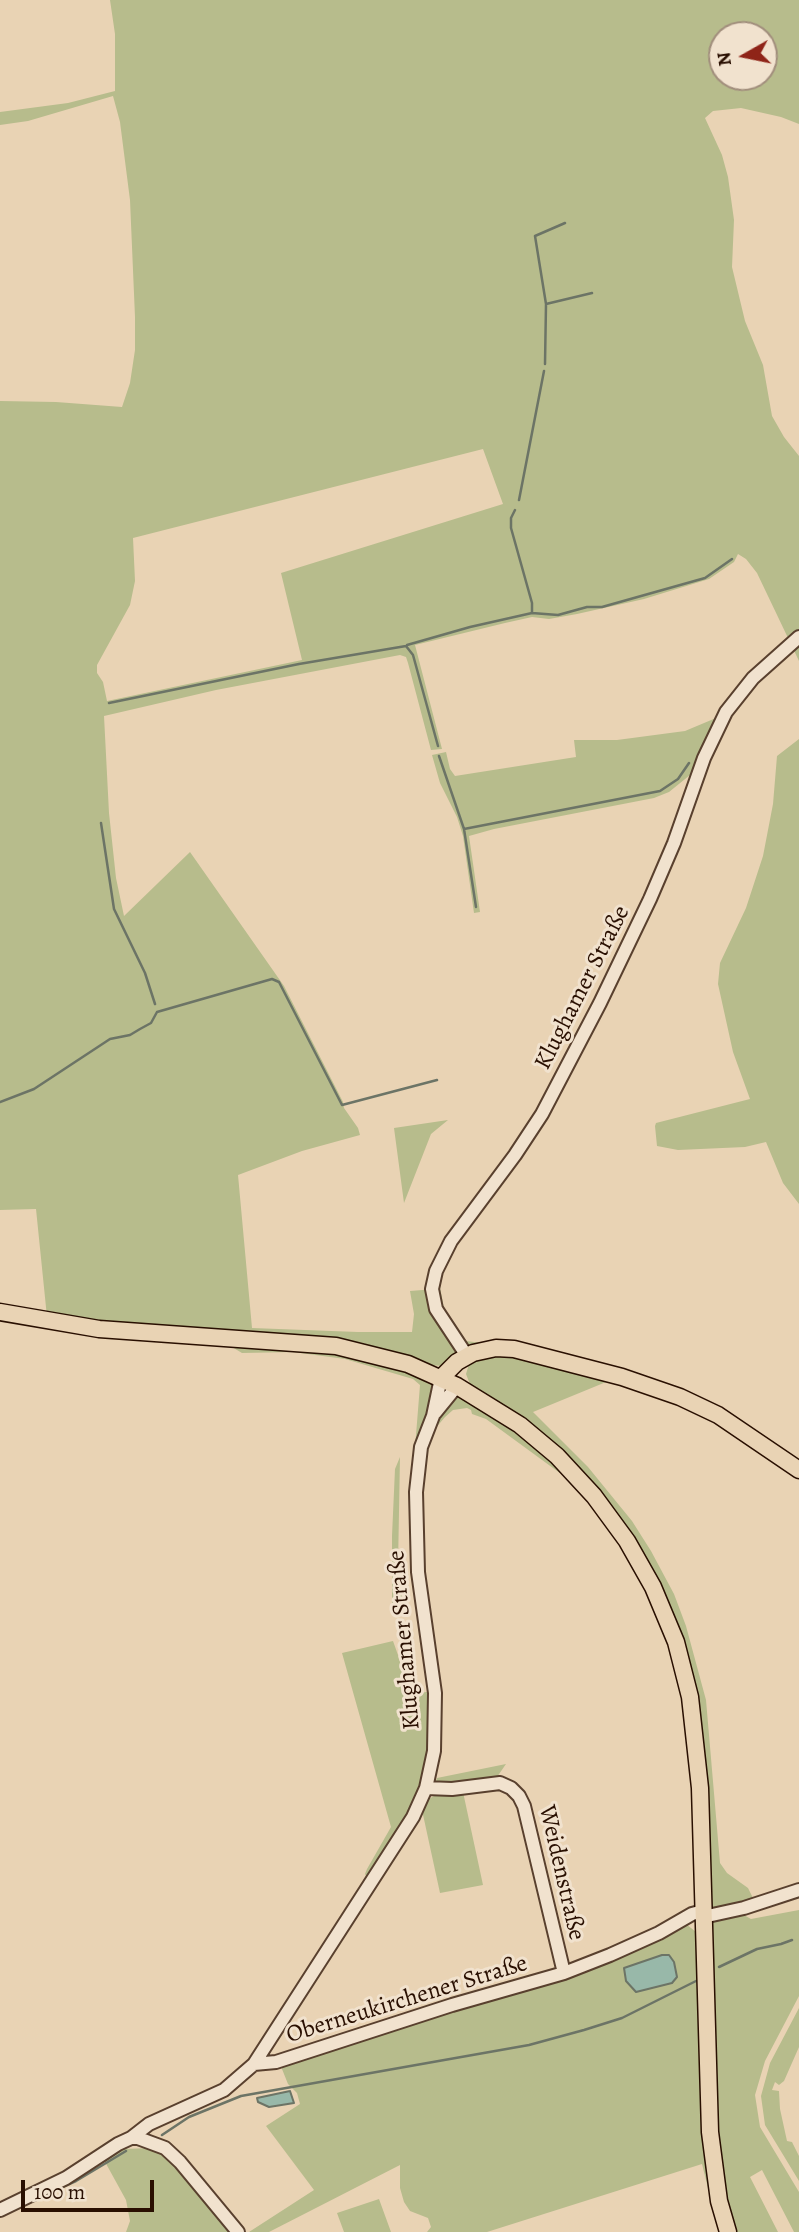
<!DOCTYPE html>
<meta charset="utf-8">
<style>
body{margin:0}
#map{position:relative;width:799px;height:2232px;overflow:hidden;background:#e9d3b4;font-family:Alegreya,serif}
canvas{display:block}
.north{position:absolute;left:708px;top:21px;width:70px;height:70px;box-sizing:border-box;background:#f1e2ce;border:2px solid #a18e7c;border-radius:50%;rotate:261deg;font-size:19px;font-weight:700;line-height:28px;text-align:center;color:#290f01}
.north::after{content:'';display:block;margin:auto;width:24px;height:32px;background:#8f2418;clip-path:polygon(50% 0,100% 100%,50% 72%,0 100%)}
.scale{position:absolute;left:21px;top:2180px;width:133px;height:32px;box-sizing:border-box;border:4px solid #290f01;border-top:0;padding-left:9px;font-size:21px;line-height:24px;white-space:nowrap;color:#290f01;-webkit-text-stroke:5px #f1e2ce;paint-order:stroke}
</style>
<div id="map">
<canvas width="799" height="2232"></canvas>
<div class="north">N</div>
<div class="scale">100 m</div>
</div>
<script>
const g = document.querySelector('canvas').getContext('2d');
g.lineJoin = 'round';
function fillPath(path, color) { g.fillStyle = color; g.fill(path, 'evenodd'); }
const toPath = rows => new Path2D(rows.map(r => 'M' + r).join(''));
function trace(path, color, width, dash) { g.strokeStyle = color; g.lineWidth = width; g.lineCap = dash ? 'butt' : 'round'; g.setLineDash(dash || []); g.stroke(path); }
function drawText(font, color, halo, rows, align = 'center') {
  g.font = font + ' Alegreya,serif'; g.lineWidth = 6; g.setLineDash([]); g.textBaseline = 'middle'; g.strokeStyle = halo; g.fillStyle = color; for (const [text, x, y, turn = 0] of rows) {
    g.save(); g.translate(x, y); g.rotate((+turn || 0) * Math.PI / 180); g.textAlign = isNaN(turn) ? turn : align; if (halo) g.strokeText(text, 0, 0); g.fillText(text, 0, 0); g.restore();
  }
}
fillPath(toPath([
 [110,0,799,0,799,124,781,117,741,108,713,111,705,118,722,155,728,177,734,220,732,267,745,321,763,365,772,416,784,437,799,456,799,661,757,573,746,559,738,554,734,562,709,579,644,599,577,614,549,619,532,617,505,623,415,645,442,749,431,750,408,663,406,657,400,655,216,690,104,716,109,813,116,878,124,916,190,852,284,986,343,1102,344,1108,358,1128,360,1135,302,1151,238,1175,252,1328,358,1332,412,1332,414,1314,410,1291,435,1289,446,1258,440,1288,444,1308,466,1341,482,1343,456,1348,455,1355,443,1366,428,1365,363,1343,318,1337,224,1334,47,1317,36,1209,0,1210,0,401,56,402,122,407,130,383,135,350,135,317,130,200,120,122,113,96,28,121,0,125,0,112,68,103,115,91,115,34],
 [722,35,764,35,764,77,722,77],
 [483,449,503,504,281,573,302,660,107,701,103,682,97,673,97,665,130,605,135,581,133,538],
 [716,718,718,719,695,771,669,792,654,798,494,829,469,836,480,912,474,913,463,836,457,817,440,783,432,755,446,752,450,769,455,776,576,757,574,740,617,740,685,731],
 [799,739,799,1204,783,1183,766,1142,745,1147,678,1150,657,1146,655,1126,656,1123,750,1099,733,1052,718,984,720,963,746,908,763,856,773,804,777,756],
 [448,1120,431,1134,404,1203,394,1128],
 [213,1343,308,1349,362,1357,409,1372,430,1382,434,1388,433,1397,420,1431,414,1460,420,1385,413,1379,345,1359,293,1352,242,1353,232,1347],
 [502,1353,611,1380,533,1412,588,1467,632,1521,651,1551,674,1594,686,1626,706,1700,720,1863,727,1873,748,1888,754,1900,721,1911,710,1909,707,1806,656,1579,520,1417,471,1387,466,1374,469,1364,475,1359],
 [457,1396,519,1433,548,1456,579,1487,486,1419,472,1414,471,1410,467,1408,453,1410,445,1417,429,1436,443,1409,451,1399],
 [400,1457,398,1566,404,1611,392,1615,392,1536,395,1469],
 [393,1641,408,1683,416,1694,431,1691,433,1716,425,1782,410,1813,368,1880,365,1874,367,1869,391,1827,342,1653],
 [506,1764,497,1777,447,1786,435,1784,437,1778],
 [463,1792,483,1885,440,1893,422,1810,425,1801,434,1796],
 [799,1910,799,1996,765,2061,755,2095,760,2127,799,2192,799,2232,794,2232,762,2170,750,2177,778,2232,733,2232,718,2167,709,1927,713,1921,719,1918,742,1914,751,1919],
 [686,1924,696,1932,697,1941,702,2138,723,2232,719,2232,702,2164,487,2232,427,2232,431,2227,428,2218,410,2211,404,2202,400,2188,400,2165,269,2232,249,2232,314,2190,266,2126,300,2104,297,2093,288,2084,280,2064,429,2016],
 [799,2008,799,2047,784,2081,779,2085,775,2082,772,2090,779,2091,780,2109,787,2141,792,2142,799,2156,799,2181,765,2125,761,2096,770,2063],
 [152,2148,167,2156,232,2232,126,2232,130,2221,126,2200,104,2160,123,2149],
 [379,2199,391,2232,344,2232,337,2213]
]), '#b7bc8c');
const water = toPath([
 [662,1955,669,1955,674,1962,677,1977,672,1983,636,1992,626,1981,624,1968,662,1955],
 [290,2091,294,2103,269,2107,258,2102,257,2098,290,2091]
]);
fillPath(water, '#98b8a9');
trace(water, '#6c7466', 2);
trace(toPath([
 [546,304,535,236,565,223],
 [545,364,546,304,592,293],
 [519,500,544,371],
 [515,510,511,518,511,528,532,603,532,613],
 [407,645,470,627,532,613,558,615,587,607,602,607,705,578,732,559],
 [109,703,299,664,406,646,413,655,438,746],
 [439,756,464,829,476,907],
 [101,823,114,909,145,973,155,1004],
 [464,829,660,791,678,779,689,763],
 [0,1102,34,1089,110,1039,130,1035,140,1029,151,1023,157,1012,272,979,279,982,342,1105,437,1080],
 [719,1967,757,1949,781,1944,792,1940],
 [162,2135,189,2117,241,2096,529,2045,584,2030,622,2018,696,1981],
 [49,2193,76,2181,126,2151]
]), '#6c7466', 2.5);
const minor = toPath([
 [467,1356,436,1309,432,1289,436,1271,451,1241,515,1155,542,1114,600,1003,650,899,674,843,704,758,726,712,753,678,799,637],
 [435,1413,457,1386],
 [426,1788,452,1789,500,1783,511,1788,519,1796,524,1806,564,1973],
 [703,1917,744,1908,799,1890],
 [254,2064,276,2062,452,2005,564,1973,610,1955,659,1933,692,1914,703,1911],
 [131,2138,149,2124,224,2090,254,2064,413,1817,426,1788,434,1751,435,1693,418,1572,416,1492,421,1447,433,1416,441,1378],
 [0,2210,66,2178,118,2144,131,2138,138,2138,165,2148,180,2162,238,2232]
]);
const major = toPath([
 [0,1312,99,1329,336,1346,408,1364,457,1386,520,1425,557,1456,594,1496,627,1541,653,1587,676,1642,690,1697,700,1788,710,2132,719,2201,728,2232],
 [441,1378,457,1362,473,1353,496,1348,514,1349,622,1377,680,1397,718,1415,799,1470]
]);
trace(minor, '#59402e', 16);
trace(major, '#290f01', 19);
trace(minor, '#f1e2ce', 12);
trace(major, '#e9d3b4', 16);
drawText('24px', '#290f01', '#f1e2ce', [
 ["Klughamer Straße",583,988,-63],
 ["Klughamer Straße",405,1640,-95],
 ["Weidenstraße",561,1873,77],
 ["Oberneukirchener Straße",407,2000,-17]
]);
</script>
